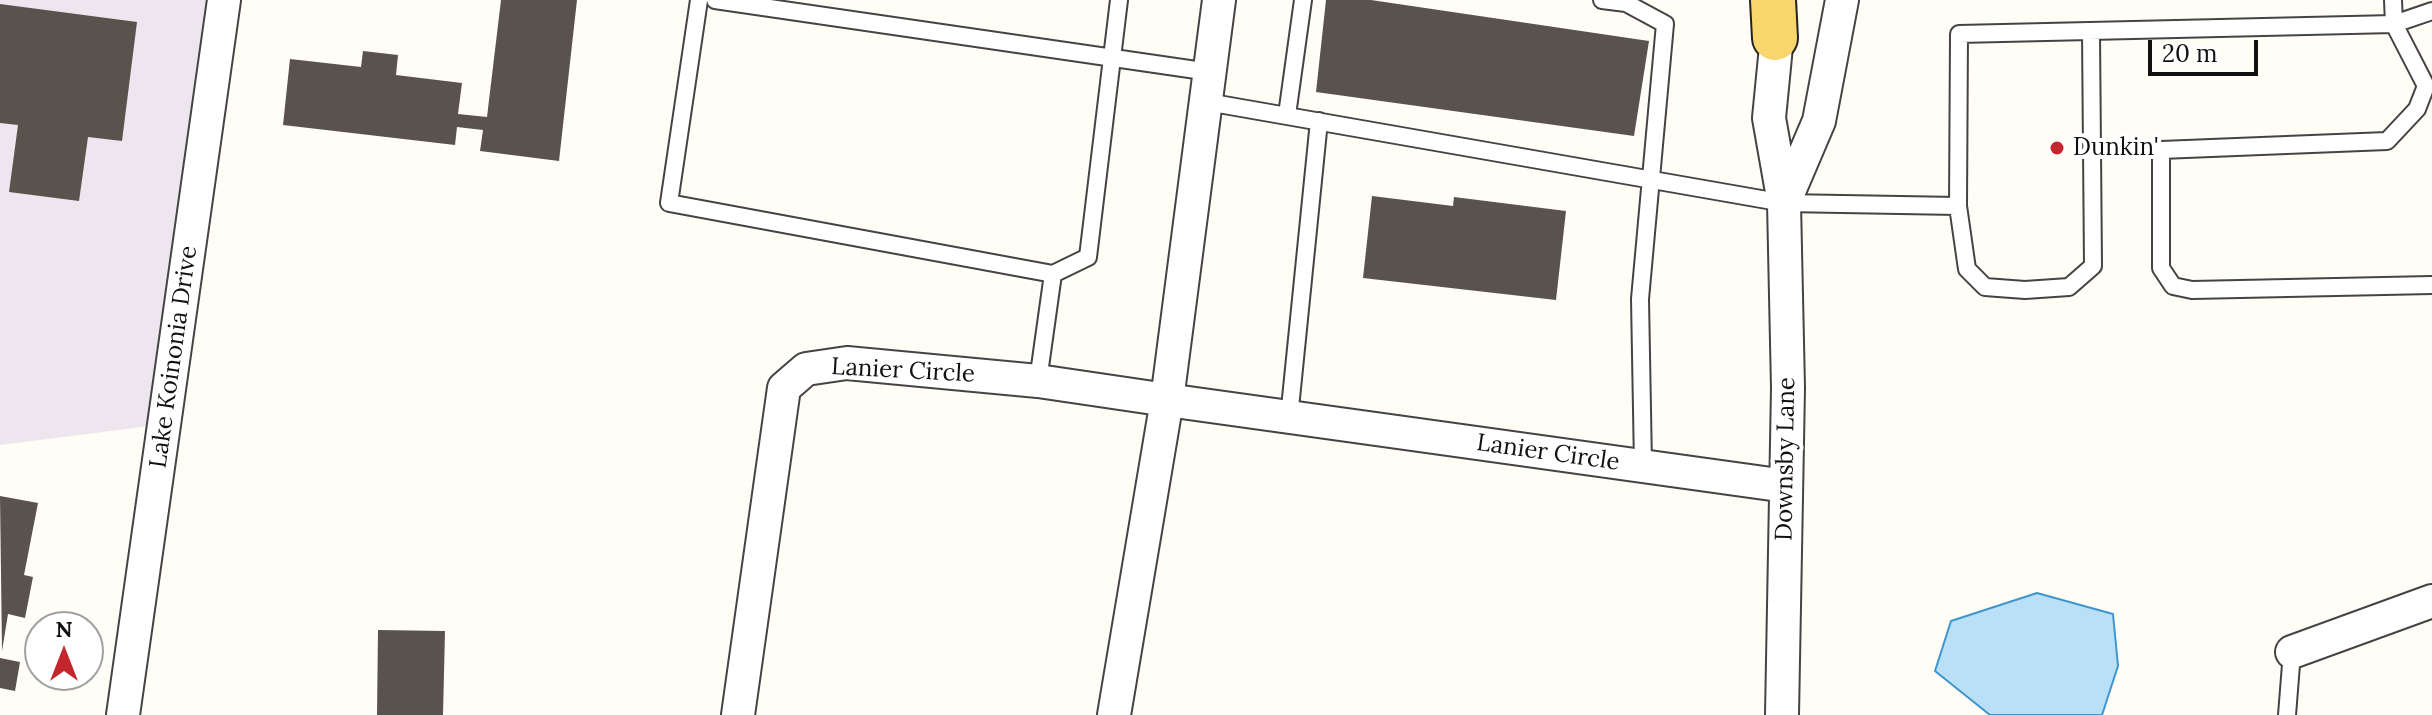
<!DOCTYPE html>
<style>
body{margin:0}
#map{position:relative;width:2432px;height:715px;overflow:hidden;background:#fffdf5;font-family:Lora,serif}
canvas{display:block}
.north{position:absolute;left:24px;top:611px;width:80px;height:80px;box-sizing:border-box;background:#fff;border:2px solid #a0a0a0;border-radius:50%;rotate:0deg;font-size:22px;font-weight:700;line-height:32px;text-align:center;color:#111}
.north::after{content:'';display:block;margin:auto;width:28px;height:36px;background:#c4262e;clip-path:polygon(50% 0,100% 100%,50% 72%,0 100%)}
.scale{position:absolute;left:2148px;top:40px;width:110px;height:36px;box-sizing:border-box;border:4px solid #111;border-top:0;padding-left:10px;font-size:24px;line-height:28px;white-space:nowrap;color:#111;-webkit-text-stroke:6px #fff;paint-order:stroke}
</style>
<div id="map">
<canvas width="2432" height="715"></canvas>
<div class="north">N</div>
<div class="scale">20 m</div>
</div>
<script>
const g = document.querySelector('canvas').getContext('2d');
g.lineJoin = 'round';
function fillPath(path, color) { g.fillStyle = color; g.fill(path, 'evenodd'); }
const toPath = rows => new Path2D(rows.map(r => 'M' + r).join(''));
function trace(path, color, width, dash) { g.strokeStyle = color; g.lineWidth = width; g.lineCap = dash ? 'butt' : 'round'; g.setLineDash(dash || []); g.stroke(path); }
function drawText(font, color, halo, rows, align = 'center') {
  g.font = font + ' Lora,serif'; g.lineWidth = 8; g.setLineDash([]); g.textBaseline = 'middle'; g.strokeStyle = halo; g.fillStyle = color; for (const [text, x, y, turn = 0] of rows) {
    g.save(); g.translate(x, y); g.rotate((+turn || 0) * Math.PI / 180); g.textAlign = isNaN(turn) ? turn : align; if (halo) g.strokeText(text, 0, 0); g.fillText(text, 0, 0); g.restore();
  }
}
fillPath(toPath([
 [0,0,223,0,158,425,0,445]
]), '#eee6ef');
const water = toPath([
 [2037,593,2113,614,2118,666,2102,715,1990,715,1935,671,1951,621,2037,593]
]);
fillPath(water, '#b9e0f7');
trace(water, '#3f96cf', 2);
fillPath(toPath([
 [501,0,577,0,559,161,480,151,483,130,457,127,455,145,283,125,290,59,361,67,363,51,398,55,396,75,462,83,458,114,487,117],
 [1326,0,1371,0,1649,41,1634,136,1316,92],
 [0,4,137,22,122,141,88,137,79,201,9,192,18,125,0,123],
 [1372,196,1453,206,1454,197,1566,211,1556,300,1363,278],
 [0,496,38,503,24,575,33,577,25,618,8,614,2,651],
 [378,630,445,631,443,715,377,715],
 [0,658,20,662,15,691,0,688]
]), '#5a524d');
const lane = toPath([
 [699,0,669,203,1053,274,1038,381],
 [715,0,1210,72],
 [1602,0,1626,3,1665,24,1640,299,1643,465],
 [2432,11,2394,24,2426,86,2417,109,2387,141,2161,150,2161,268,2173,286,2192,290,2432,285],
 [1207,102,1784,203,1958,206,1959,34,2394,24,2393,0],
 [1287,115,1303,0],
 [1958,206,1967,269,1985,287,2025,290,2069,287,2093,266,2091,33],
 [1053,274,1088,257,1119,0],
 [1289,418,1319,121],
 [2287,715,2292,652]
]);
const street = toPath([
 [1219,0,1167,400,1786,486],
 [1779,16,1769,118,1784,203,1788,388,1782,715],
 [1784,203,1819,121,1842,0],
 [2292,652,2432,601],
 [123,715,224,0],
 [738,715,784,388,806,369,847,363,1038,381,1167,400,1114,715]
]);
const primary = toPath([
 [1773,0,1775,38]
]);
trace(lane, '#444', 20);
trace(street, '#444', 36);
trace(primary, '#222', 48);
trace(lane, '#fff', 16);
trace(street, '#fff', 32);
trace(primary, '#f9d66b', 44);
for (const [x, y, r, color] of [
 [2057,148,8,"#c4262e"]
]) { const dot = new Path2D(); dot.arc(x, y, r, 0, 2 * Math.PI); g.fillStyle = color; g.fill(dot); trace(dot, '#fff', 3); }
drawText('24px', '#111', '#fff', [
 ["Dunkin'",2073,148]
], 'left');
drawText('24px', '#111', '#fff', [
 ["Lake Koinonia Drive",174,357,-82],
 ["Lanier Circle",903,371,3],
 ["Lanier Circle",1548,453,8],
 ["Downsby Lane",1786,459,-89]
]);
</script>
